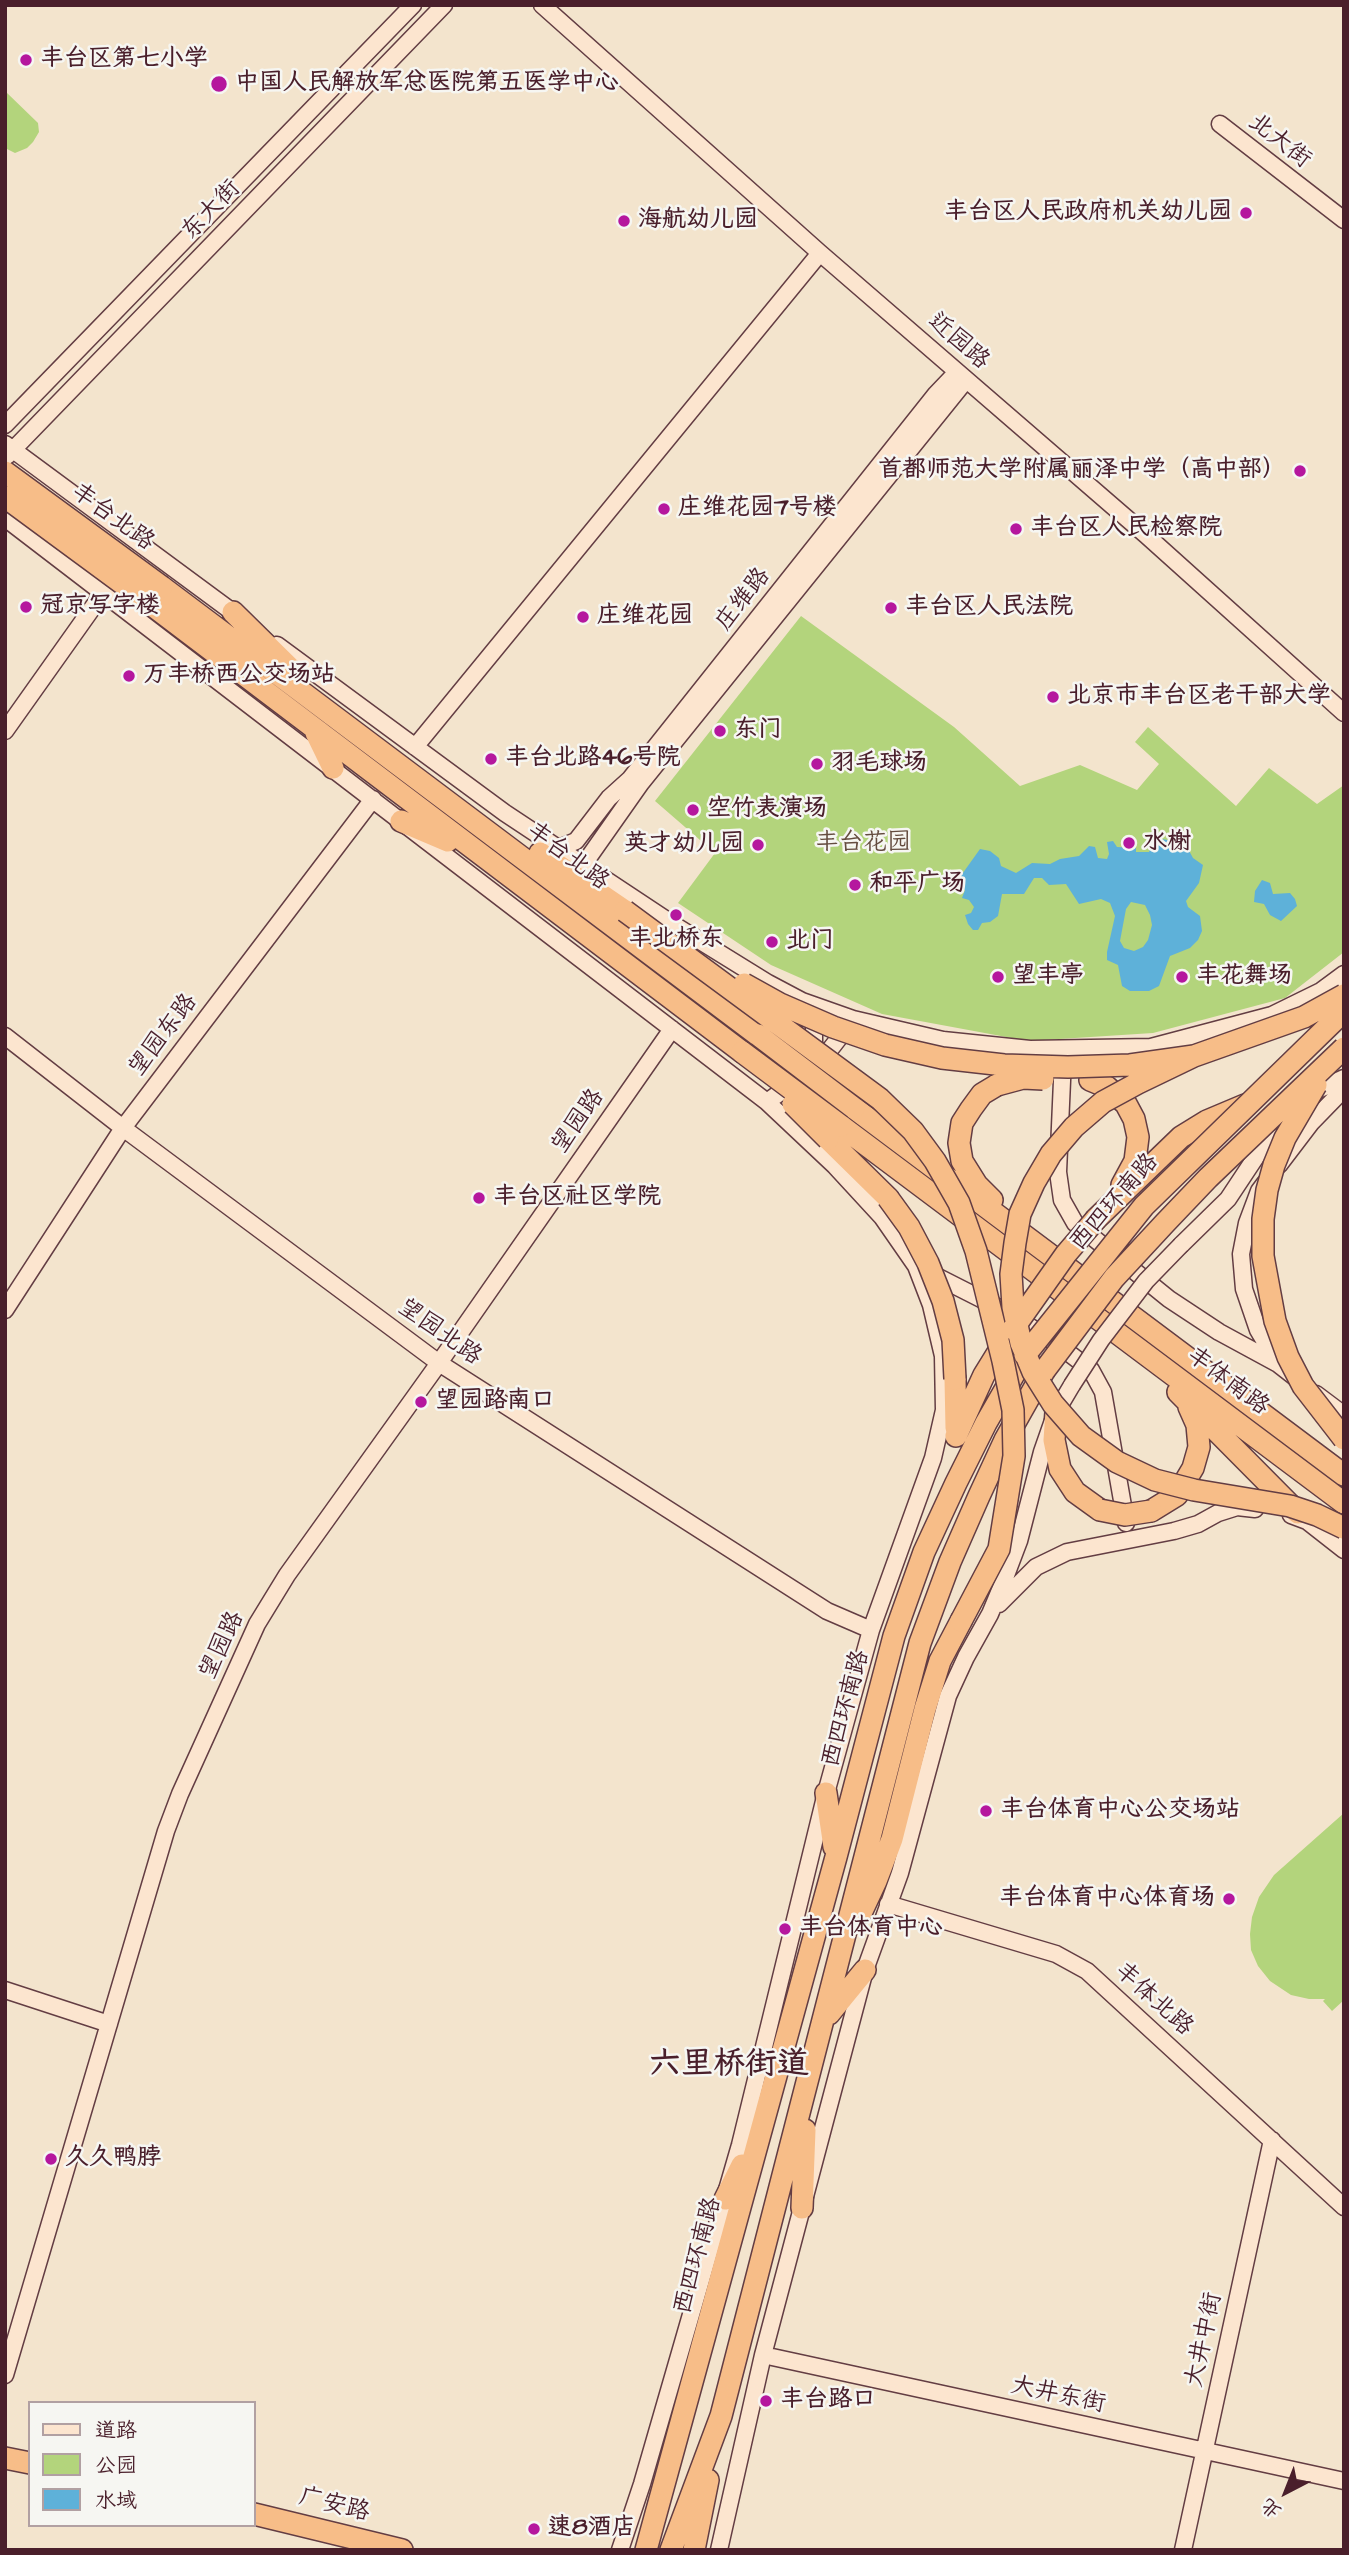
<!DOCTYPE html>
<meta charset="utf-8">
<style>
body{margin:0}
#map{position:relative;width:1349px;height:2555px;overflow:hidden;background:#f3e4cd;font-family:"Architects Daughter","LXGW WenKai TC",sans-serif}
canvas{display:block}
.frame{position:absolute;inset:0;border:7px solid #4a1f2b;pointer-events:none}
.legend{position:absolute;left:28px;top:2401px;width:228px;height:126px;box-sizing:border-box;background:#f6f6f2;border:2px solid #b1a0a2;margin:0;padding:9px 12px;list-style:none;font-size:21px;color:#4a1f2b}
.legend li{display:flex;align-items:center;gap:14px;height:35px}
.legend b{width:35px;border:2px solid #b1a0a2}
.north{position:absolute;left:1251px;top:2457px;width:70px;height:70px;-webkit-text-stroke:5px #f6f6f2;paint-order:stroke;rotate:222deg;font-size:19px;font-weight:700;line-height:28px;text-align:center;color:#4a1f2b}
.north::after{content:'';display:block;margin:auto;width:24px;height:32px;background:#4a1f2b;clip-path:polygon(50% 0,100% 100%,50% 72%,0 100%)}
</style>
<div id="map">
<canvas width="1349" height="2555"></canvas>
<div class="frame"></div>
<ul class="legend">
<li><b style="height:9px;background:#fce5cf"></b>道路</li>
<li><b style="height:19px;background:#b3d47c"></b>公园</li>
<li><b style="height:19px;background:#5eb1d9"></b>水域</li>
</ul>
<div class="north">北</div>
</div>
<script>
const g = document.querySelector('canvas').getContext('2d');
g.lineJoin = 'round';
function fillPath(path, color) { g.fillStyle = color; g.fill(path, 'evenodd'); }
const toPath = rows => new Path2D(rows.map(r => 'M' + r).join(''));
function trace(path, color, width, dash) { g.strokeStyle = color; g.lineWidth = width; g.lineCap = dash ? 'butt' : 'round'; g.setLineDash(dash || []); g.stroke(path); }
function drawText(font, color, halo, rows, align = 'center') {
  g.font = font + ' "Architects Daughter","LXGW WenKai TC",sans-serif'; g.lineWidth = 5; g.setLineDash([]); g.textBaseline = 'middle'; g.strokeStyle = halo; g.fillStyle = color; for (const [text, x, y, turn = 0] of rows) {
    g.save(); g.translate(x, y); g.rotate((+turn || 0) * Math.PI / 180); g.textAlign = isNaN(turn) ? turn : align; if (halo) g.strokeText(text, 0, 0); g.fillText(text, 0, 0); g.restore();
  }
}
fillPath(toPath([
 [5,91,38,123,39,132,33,142,27,148,15,153,5,148],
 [801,616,954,727,1020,786,1080,765,1137,790,1159,764,1135,742,1148,727,1236,806,1269,768,1317,804,1344,785,1344,952,1285,998,1153,1033,1028,1041,882,1014,771,965,678,903,715,853,655,801],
 [1344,1813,1344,2000,1332,2011,1323,2001,1325,1999,1309,1999,1291,1995,1270,1981,1258,1966,1251,1950,1250,1934,1252,1917,1259,1897,1274,1875]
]), '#b3d47c');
fillPath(toPath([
 [1161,839,1181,842,1187,847,1193,858,1203,865,1199,883,1186,901,1188,907,1200,916,1202,931,1198,940,1190,948,1170,956,1159,986,1149,991,1130,991,1122,986,1118,965,1107,960,1107,952,1115,916,1110,903,1101,899,1079,904,1066,884,1049,885,1042,878,1034,878,1024,894,1002,894,998,916,990,922,982,923,978,930,973,930,968,924,965,915,971,913,974,907,969,900,962,898,965,890,959,887,960,877,980,849,990,851,999,858,1001,866,1016,873,1032,863,1050,864,1060,859,1079,856,1089,846,1095,847,1098,858,1107,859,1109,854,1107,842,1113,841,1117,847,1136,848,1136,852,1149,852,1152,845],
 [1131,902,1145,905,1150,915,1152,925,1148,940,1143,947,1134,951,1124,948,1120,941,1126,909],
 [1262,880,1270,883,1273,894,1290,893,1295,899,1297,906,1281,921,1270,915,1264,904,1254,902,1255,891]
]), '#5eb1d9');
const secondary = toPath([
 [542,5,820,253,1146,535,1344,713],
 [1220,124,1344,220],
 [5,425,413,5],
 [5,444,242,619],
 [7,456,444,5],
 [5,518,767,1102,835,1166,882,1217,916,1266,931,1305,943,1356,944,1410,933,1458,871,1630,826,1793,740,2145,642,2484,620,2550],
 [277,645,505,813,671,923,768,983,802,1001,853,1019,943,1040,1030,1049,1151,1047,1272,1015,1321,991,1344,974],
 [5,731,103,593],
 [415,747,820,253],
 [559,848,576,841,609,798,630,779,936,394,957,372],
 [584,864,641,783,966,380],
 [5,1036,123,1128,439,1363,827,1611,871,1630],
 [1063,1058,1058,1172,1062,1200,1075,1223,1169,1299,1219,1332,1278,1364,1296,1378],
 [803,1084,850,1024],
 [1307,1095,1344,1078],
 [767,1102,778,1094,814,1045,814,1024,809,1010],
 [1279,1165,1311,1123,1344,1089],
 [1265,1183,1259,1191,1247,1223,1241,1254,1244,1289,1258,1330,1277,1362],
 [1181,1245,1228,1199,1287,1110],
 [928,1272,1003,1310,1053,1341,1091,1370,1103,1392,1126,1523],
 [5,1310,123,1128,373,799],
 [1316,1394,1344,1415],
 [1291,1515,1307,1521,1344,1550],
 [999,1604,1036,1567,1067,1552,1174,1531,1198,1524,1218,1513,1237,1507,1255,1509],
 [888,1904,1056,1954,1087,1971,1344,2207],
 [5,1990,109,2024],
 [763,2355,1344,2481],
 [5,2375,166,1831,180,1794,257,1624,287,1575,439,1363,672,1029],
 [719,2550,763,2355,865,1970,900,1873,948,1696,966,1657,990,1614,1005,1578,1019,1541,1042,1452,1056,1412,1072,1385],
 [1183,2550,1272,2140]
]);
const highway = toPath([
 [162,587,758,1035],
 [149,603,742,1052],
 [233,612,293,671],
 [316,733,333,768],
 [401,821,448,841],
 [540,853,625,911],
 [1090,1080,1107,1087,1126,1104,1134,1119,1138,1137,1135,1161,1122,1185],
 [854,1108,1344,1475],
 [841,1126,1344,1503],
 [828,1139,888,1198],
 [992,1200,977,1185,962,1161,959,1143,962,1123,971,1109,982,1094,997,1085],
 [1096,1219,1181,1137,1207,1121,1245,1105],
 [955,1379,956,1428],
 [1178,1392,1298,1513],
 [1056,1412,1054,1440,1060,1469,1075,1492,1100,1510],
 [956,1436,984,1375,1005,1341],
 [1151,1511,1177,1495,1193,1468,1199,1447,1197,1425,1189,1407],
 [826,1793,834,1847],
 [861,1913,876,1881,892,1839,925,1709,940,1661,961,1621],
 [829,2014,865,1970],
 [725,2199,742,2165],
 [802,2208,805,2130],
 [5,2458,30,2463],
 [254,2514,402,2550],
 [646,2550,836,1857,894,1636,924,1552,956,1483,986,1423,1025,1355],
 [671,2550,721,2416,920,1643,950,1562,979,1496,1005,1440,1044,1371],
 [694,2550,708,2480]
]);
trace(secondary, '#633d43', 19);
trace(highway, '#633d43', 24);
trace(secondary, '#fce5cf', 16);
trace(highway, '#f7bd88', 21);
const secondaryBridge = toPath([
 [1072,1385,1101,1340,1146,1281,1181,1245]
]);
const highwayBridge = toPath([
 [5,472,162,587],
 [5,497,149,603],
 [625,911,880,1099,913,1131,935,1161,959,1203,976,1251,1003,1361,1013,1410,1014,1456,999,1549,961,1621],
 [744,984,780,1004,833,1027,885,1045,942,1058,1004,1065,1068,1067,1130,1065,1194,1056,1304,1017,1344,995],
 [758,1035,854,1108],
 [742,1052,841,1126],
 [1194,1056,1138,1083,1103,1102,1074,1127,1051,1154,1034,1183,1020,1214,1015,1243,1011,1274,1013,1307,1021,1343,1033,1372,1053,1404,1081,1436,1117,1462,1155,1480,1194,1490,1290,1506,1317,1515,1344,1528],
 [997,1085,1023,1078,1043,1079],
 [1316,1085,1285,1138,1274,1165,1267,1190,1263,1219,1263,1256,1275,1321,1288,1357,1303,1386,1344,1439],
 [793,1104,828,1139],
 [888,1198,909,1227,928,1263,943,1301,953,1340,955,1379],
 [1013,1329,1066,1254,1096,1219],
 [1025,1355,1144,1206,1344,1011],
 [1044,1371,1114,1278,1165,1223,1208,1178,1344,1048],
 [1100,1510,1125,1515,1151,1511]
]);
trace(secondaryBridge, '#633d43', 19, []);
trace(highwayBridge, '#633d43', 24, []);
trace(secondaryBridge, '#fce5cf', 16);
trace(highwayBridge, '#f7bd88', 21);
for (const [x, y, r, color] of [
 [26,60,7,"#b5179e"],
 [219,84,9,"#b5179e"],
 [1246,213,7,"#b5179e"],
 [624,221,7,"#b5179e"],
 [1300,471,7,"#b5179e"],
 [664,509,7,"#b5179e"],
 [1016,529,7,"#b5179e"],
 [26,607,7,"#b5179e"],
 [891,608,7,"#b5179e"],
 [583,617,7,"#b5179e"],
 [129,676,7,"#b5179e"],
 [1053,697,7,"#b5179e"],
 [720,731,7,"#b5179e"],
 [491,759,7,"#b5179e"],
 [817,764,7,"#b5179e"],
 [693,810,7,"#b5179e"],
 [1129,843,7,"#b5179e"],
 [758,845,7,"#b5179e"],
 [855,885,7,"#b5179e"],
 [676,915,7,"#b5179e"],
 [772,942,7,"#b5179e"],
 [998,977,7,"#b5179e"],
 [1182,977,7,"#b5179e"],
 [479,1198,7,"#b5179e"],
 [421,1402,7,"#b5179e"],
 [986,1811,7,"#b5179e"],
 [1229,1899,7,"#b5179e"],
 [785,1929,7,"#b5179e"],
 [51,2159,7,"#b5179e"],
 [766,2401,7,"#b5179e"],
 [534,2529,7,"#b5179e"]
]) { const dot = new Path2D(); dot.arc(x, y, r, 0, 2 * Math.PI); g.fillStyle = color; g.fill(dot); trace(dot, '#f6f6f2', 2.5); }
drawText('bold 24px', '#4a1f2b', '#f6f6f2', [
 ["丰台区第七小学",40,60],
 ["中国人民解放军总医院第五医学中心",235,84],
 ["丰台区人民政府机关幼儿园",1232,213,"right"],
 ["海航幼儿园",638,221],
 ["首都师范大学附属丽泽中学（高中部）",1286,471,"right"],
 ["庄维花园7号楼",678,509],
 ["丰台区人民检察院",1030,529],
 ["冠京写字楼",40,607],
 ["丰台区人民法院",905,608],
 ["庄维花园",597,617],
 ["万丰桥西公交场站",143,676],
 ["北京市丰台区老干部大学",1067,697],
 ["东门",734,731],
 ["丰台北路46号院",505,759],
 ["羽毛球场",831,764],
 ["空竹表演场",707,810],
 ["水榭",1143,843],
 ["英才幼儿园",744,845,"right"],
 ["和平广场",869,885],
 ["丰北桥东",676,940,"center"],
 ["北门",786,942],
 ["望丰亭",1012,977],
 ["丰花舞场",1196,977],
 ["丰台区社区学院",493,1198],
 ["望园路南口",435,1402],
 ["丰台体育中心公交场站",1000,1811],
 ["丰台体育中心体育场",1215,1899,"right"],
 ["丰台体育中心",799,1929],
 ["久久鸭脖",65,2159],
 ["丰台路口",780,2401],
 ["速8酒店",548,2529]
], 'left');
drawText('24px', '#4a1f2b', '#f6f6f2', [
 ["北大街",1279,142,38],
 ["东大街",212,211,-46],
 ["近园路",958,342,41],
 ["丰台北路",112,518,36],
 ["庄维路",744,600,-52],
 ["丰台北路",567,857,37],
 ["望园东路",164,1036,-53],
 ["望园路",579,1122,-55],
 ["西四环南路",1115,1203,-49],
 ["望园北路",439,1333,35],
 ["丰体南路",1227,1382,37],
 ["望园路",223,1646,-65],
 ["西四环南路",847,1709,-75],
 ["丰体北路",1153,2000,42],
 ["西四环南路",699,2256,-75],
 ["大井中街",1205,2340,-78],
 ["大井东街",1058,2396,12],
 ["广安路",334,2506,14]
]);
drawText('24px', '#644c3f', '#f6f6f2', [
 ["丰台花园",863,844]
]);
drawText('bold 32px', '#4a1f2b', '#f6f6f2', [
 ["六里桥街道",729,2066]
]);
</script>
